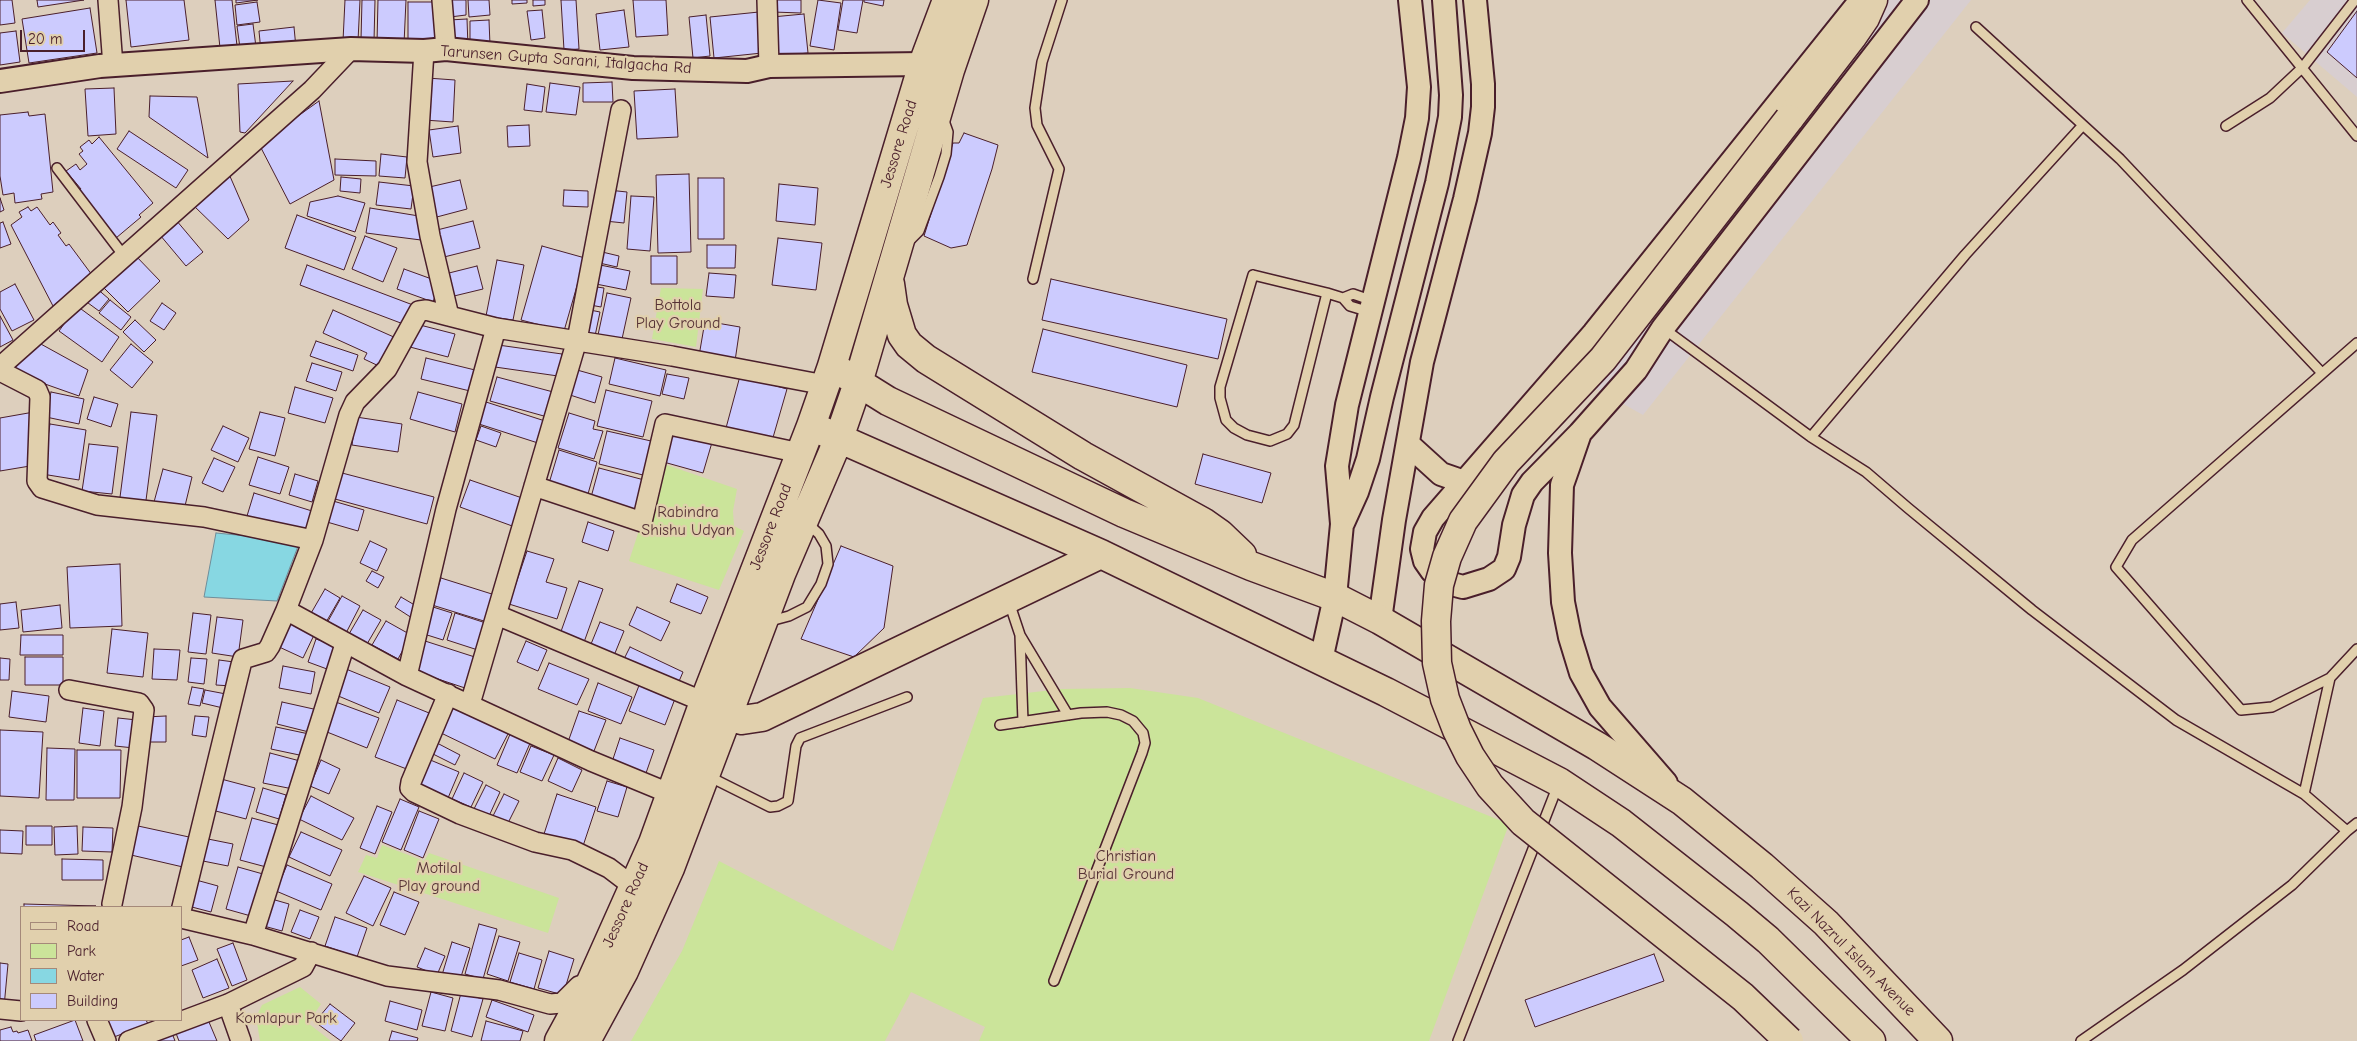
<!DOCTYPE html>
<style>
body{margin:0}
#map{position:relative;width:2357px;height:1041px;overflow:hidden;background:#ddcfbd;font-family:"Comic Neue",sans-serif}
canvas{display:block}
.legend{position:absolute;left:20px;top:906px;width:162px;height:115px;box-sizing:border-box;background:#e1d0ad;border:1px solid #a58979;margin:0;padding:6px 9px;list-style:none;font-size:15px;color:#4a1f2b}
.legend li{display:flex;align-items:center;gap:10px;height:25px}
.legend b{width:25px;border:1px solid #a58979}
.scale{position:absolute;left:20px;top:30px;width:65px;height:22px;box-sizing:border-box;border:2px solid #4a1f2b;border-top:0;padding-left:6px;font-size:15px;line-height:18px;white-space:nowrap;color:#4a1f2b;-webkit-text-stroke:4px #e1d0ad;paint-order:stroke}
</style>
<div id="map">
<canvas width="2357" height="1041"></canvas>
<ul class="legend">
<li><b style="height:6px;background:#e1d0ad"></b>Road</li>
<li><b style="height:14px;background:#cbe49a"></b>Park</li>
<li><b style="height:14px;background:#87d7e2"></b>Water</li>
<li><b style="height:14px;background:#cccbfe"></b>Building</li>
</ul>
<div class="scale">20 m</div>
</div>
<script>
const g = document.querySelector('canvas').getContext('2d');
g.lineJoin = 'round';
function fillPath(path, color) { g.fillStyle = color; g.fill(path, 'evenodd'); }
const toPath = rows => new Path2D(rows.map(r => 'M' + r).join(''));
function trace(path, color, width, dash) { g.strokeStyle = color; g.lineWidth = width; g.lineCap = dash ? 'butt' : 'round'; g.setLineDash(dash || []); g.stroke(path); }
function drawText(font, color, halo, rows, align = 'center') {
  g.font = font + ' "Comic Neue",sans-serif'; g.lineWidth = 4.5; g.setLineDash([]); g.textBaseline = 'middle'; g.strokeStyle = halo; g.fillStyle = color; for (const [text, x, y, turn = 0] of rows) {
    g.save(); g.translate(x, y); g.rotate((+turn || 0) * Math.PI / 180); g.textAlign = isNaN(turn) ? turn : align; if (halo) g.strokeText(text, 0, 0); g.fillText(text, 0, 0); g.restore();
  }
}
fillPath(toPath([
 [1844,0,1971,0,1643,415,1554,365],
 [2310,0,2357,0,2357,97,2282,33]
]), '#d8ced0');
fillPath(toPath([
 [661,288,703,289,696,347,652,339],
 [661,463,737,489,733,511,734,526,744,531,719,590,629,561],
 [1130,688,1198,698,1509,824,1429,1041,979,1041,985,1027,911,992,885,1041,631,1041,682,951,719,861,893,951,983,698,1061,689],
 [382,845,424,861,429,853,559,898,548,933,358,872,366,855,377,858],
 [300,987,321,1004,308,1023,331,1041,260,1041,256,1017,262,1005]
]), '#cbe49a');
const water = toPath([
 [216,533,300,541,277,601,204,597,216,533]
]);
fillPath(water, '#87d7e2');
trace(water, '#6f8d99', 1);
const building = toPath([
 [0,0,12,0,15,23,0,25,0,0],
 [37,0,84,0,38,7,37,0],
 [126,0,184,0,189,40,131,47,126,0],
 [215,0,232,0,237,46,220,48,215,0],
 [236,0,258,0,236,3,236,0],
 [345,0,360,0,358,41,343,41,345,0],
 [362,0,375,0,374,41,361,40,362,0],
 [378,0,406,0,404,44,377,43,378,0],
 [449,0,466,0,466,15,450,17,449,0],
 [468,0,489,0,490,15,469,17,468,0],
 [512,0,527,0,527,3,512,4,512,0],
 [533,0,545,0,545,5,533,6,533,0],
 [561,0,576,0,579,49,564,50,561,0],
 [633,0,666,0,668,35,636,37,633,0],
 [773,0,801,0,801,13,773,12,773,0],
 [818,0,841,3,834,50,810,46,818,0],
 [843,0,863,0,857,33,838,30,843,0],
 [864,0,884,0,883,6,864,2,864,0],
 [257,2,260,22,237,25,235,5,257,2],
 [408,2,438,2,437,48,408,47,408,2],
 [90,8,97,53,29,63,22,19,90,8],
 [542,10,545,38,531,40,527,11,542,10],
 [624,10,629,47,600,50,596,14,624,10],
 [2357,11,2357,78,2327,52,2357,11],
 [759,12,762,53,714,58,710,17,759,12],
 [804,14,808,53,776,56,772,17,804,14],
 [706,15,710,56,693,58,689,17,706,15],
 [467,19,468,47,450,47,449,20,467,19],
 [489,20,490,45,470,46,470,21,489,20],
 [253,24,256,47,240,48,237,26,253,24],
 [294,27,296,48,261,52,259,31,294,27],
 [16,31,20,62,0,65,0,33,16,31],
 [427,78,455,80,453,122,424,120,427,78],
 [293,81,245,133,240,132,238,84,293,81],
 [612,82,613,102,583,102,583,83,612,82],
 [550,83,580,87,576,115,546,112,550,83],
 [527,84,545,87,542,112,524,110,527,84],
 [114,88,116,134,88,136,85,89,114,88],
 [675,89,678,137,637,139,634,91,675,89],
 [150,96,197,97,208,158,149,117,150,96],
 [319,101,334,180,290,204,259,144,319,101],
 [28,112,29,116,45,114,53,192,41,194,42,199,15,203,14,193,3,195,0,176,0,115,28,112],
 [529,125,530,146,508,147,507,126,529,125],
 [458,126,461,153,433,157,429,130,458,126],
 [129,131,188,170,176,188,117,149,129,131],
 [964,133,998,145,992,169,967,245,951,248,924,236,953,143,959,143,964,133],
 [99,137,153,203,139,215,141,217,116,238,78,191,81,189,66,171,76,164,80,170,87,164,79,154,83,151,80,147,89,140,92,144,99,137],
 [381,154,407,157,405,178,379,176,381,154],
 [335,159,376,161,376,176,335,175,335,159],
 [229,174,249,220,228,239,193,205,229,174],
 [689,174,691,252,658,253,656,175,689,174],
 [341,177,361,179,360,193,340,191,341,177],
 [698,178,724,178,724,239,698,239,698,178],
 [460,180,467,209,433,218,425,188,460,180],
 [379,182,414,186,411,209,376,205,379,182],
 [779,184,818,188,815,225,776,221,779,184],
 [564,190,588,191,588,207,563,206,564,190],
 [608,190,627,192,624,223,605,221,608,190],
 [338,196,365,203,355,232,307,216,310,202,338,196],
 [631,196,654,197,650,251,627,249,631,196],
 [0,198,4,210,0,212,0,198],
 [28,207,31,211,37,207,50,225,53,222,61,233,58,235,66,246,69,244,92,275,53,306,11,225,22,217,19,212,28,207],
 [370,208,425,217,421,240,366,233,370,208],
 [297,215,356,237,344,270,285,248,297,215],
 [176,220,203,252,186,266,160,235,176,220],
 [473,221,480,248,440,258,433,231,473,221],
 [3,222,11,244,0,248,0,223,3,222],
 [365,236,397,248,383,282,352,269,365,236],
 [778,238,822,243,816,290,772,285,778,238],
 [707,245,736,245,735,268,707,268,707,245],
 [542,246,585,258,564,331,521,320,542,246],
 [598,251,619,256,617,267,595,262,598,251],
 [134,254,160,281,128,312,102,286,134,254],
 [651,256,677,256,677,284,651,284,651,256],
 [497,260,524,265,513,320,486,316,497,260],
 [595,264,630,271,626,290,591,283,595,264],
 [307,265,413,305,406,325,300,285,307,265],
 [477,266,483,289,454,296,449,273,477,266],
 [404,269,440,282,433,302,397,289,404,269],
 [709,273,736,275,734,298,706,296,709,273],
 [1051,279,1227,319,1218,359,1042,320,1051,279],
 [15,284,34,320,12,331,0,309,0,292,15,284],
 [589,286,604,288,601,307,585,304,589,286],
 [95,287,109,299,99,311,84,300,95,287],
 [607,293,631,298,622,339,598,335,607,293],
 [110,300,131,317,121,330,99,313,110,300],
 [162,303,176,313,164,330,150,321,162,303],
 [77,306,119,337,102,362,59,331,77,306],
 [585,309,600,312,595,336,580,333,585,309],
 [333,310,396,338,383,368,364,359,367,353,323,333,333,310],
 [0,316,13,340,0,347,0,316],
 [135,320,156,340,144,352,123,332,135,320],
 [705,321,740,327,735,361,699,356,705,321],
 [416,324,455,334,448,357,410,347,416,324],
 [1043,329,1187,365,1177,407,1032,372,1043,329],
 [316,341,358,355,353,371,310,356,316,341],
 [39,343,88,370,79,396,11,372,39,343],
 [131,344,153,362,132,388,110,370,131,344],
 [498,345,562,354,558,376,495,367,498,345],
 [426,358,475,370,470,391,421,379,426,358],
 [615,358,666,370,660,396,609,384,615,358],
 [312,363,342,372,336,391,306,381,312,363],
 [577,370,602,377,595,403,570,395,577,370],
 [667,374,689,378,684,399,662,394,667,374],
 [740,376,787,389,772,441,726,428,740,376],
 [497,377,557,393,551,418,490,401,497,377],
 [295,387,333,398,325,423,288,413,295,387],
 [606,390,652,401,643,437,597,426,606,390],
 [51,392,84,399,79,424,46,417,51,392],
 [418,392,462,404,455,432,410,419,418,392],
 [94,397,118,404,111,427,87,419,94,397],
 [486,402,545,421,538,443,479,424,486,402],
 [34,412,36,465,0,471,0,418,34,412],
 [131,412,157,415,145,508,119,505,131,412],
 [260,412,285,418,275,456,249,449,260,412],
 [569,413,595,421,593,429,603,431,594,459,558,448,569,413],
 [356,417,402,424,398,452,352,445,356,417],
 [50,424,86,430,79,480,42,474,50,424],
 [223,426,249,438,238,462,211,450,223,426],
 [481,426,501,433,496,447,476,440,481,426],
 [670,427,713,439,703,473,660,461,670,427],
 [607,431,651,441,643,475,599,464,607,431],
 [89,444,118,447,112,494,82,491,89,444],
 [559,450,597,462,586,501,547,490,559,450],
 [1203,454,1271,473,1262,503,1195,484,1203,454],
 [258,457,289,467,280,494,249,485,258,457],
 [214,458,235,467,223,492,202,483,214,458],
 [599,468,648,481,639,514,590,501,599,468],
 [163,469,192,477,184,510,154,502,163,469],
 [342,473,434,497,427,524,335,499,342,473],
 [295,474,318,481,312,502,289,495,295,474],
 [470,480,525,499,515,527,460,507,470,480],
 [254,493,312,511,305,533,247,516,254,493],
 [333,501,364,510,358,531,327,522,333,501],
 [588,522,614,531,608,551,582,542,588,522],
 [370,541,387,549,377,571,360,563,370,541],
 [841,546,893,566,884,628,854,657,801,639,841,546],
 [527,551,554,559,546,582,567,588,557,619,509,604,527,551],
 [120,564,122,626,70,628,67,567,120,564],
 [372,571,384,577,378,588,366,581,372,571],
 [441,578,495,595,487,622,432,605,441,578],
 [579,581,603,589,583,645,559,637,579,581],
 [677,584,708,597,701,614,670,602,677,584],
 [325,589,340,598,325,624,310,615,325,589],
 [342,596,360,606,346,633,327,623,342,596],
 [401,597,418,607,412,618,395,607,401,597],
 [16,602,19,628,0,630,0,604,16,602],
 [60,605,62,628,23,632,21,610,60,605],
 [433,607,452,613,443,640,424,634,433,607],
 [637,607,670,622,661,641,629,625,637,607],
 [363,610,381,620,367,644,349,634,363,610],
 [193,613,211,615,206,654,188,652,193,613],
 [455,613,492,625,484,652,447,640,455,613],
 [217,617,243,620,238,657,212,653,217,617],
 [289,621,315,633,303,658,277,646,289,621],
 [386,621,411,635,398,659,372,645,386,621],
 [600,622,624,631,613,658,589,649,600,622],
 [112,629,148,633,143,677,107,673,112,629],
 [21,635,63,635,63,655,20,655,21,635],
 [316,639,336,646,327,669,308,662,316,639],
 [425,641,481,659,471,690,414,671,425,641],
 [526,641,547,650,538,671,517,662,526,641],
 [630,647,683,672,677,686,623,661,630,647],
 [154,649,180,650,177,680,152,679,154,649],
 [25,657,63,657,63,685,25,685,25,657],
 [0,658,10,659,9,680,0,680,0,658],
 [191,658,207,659,204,684,188,682,191,658],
 [219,660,234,662,232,686,216,685,219,660],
 [549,663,589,679,577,705,538,689,549,663],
 [283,666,315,672,311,694,279,688,283,666],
 [346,669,390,687,379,713,336,695,346,669],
 [598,683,632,697,621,724,588,711,598,683],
 [640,683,676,696,665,725,629,711,640,683],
 [192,687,204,689,200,706,188,704,192,687],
 [205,690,226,694,223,708,202,703,205,690],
 [12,691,49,696,46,722,9,717,12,691],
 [397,700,434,715,412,771,375,757,397,700],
 [333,701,379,718,367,748,322,730,333,701],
 [282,702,318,710,313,733,277,724,282,702],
 [453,704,509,732,495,759,439,732,453,704],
 [83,708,104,711,100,746,79,743,83,708],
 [579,711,606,720,594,751,568,742,579,711],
 [166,716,166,742,145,742,145,717,166,716],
 [195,716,209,717,206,737,192,735,195,716],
 [118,718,137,720,134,748,115,746,118,718],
 [276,727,309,734,304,756,271,749,276,727],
 [0,730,43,732,39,798,0,796,0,730],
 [511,732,531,741,517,773,497,765,511,732],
 [620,738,654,750,645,776,611,765,620,738],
 [437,743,460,755,455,765,431,753,437,743],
 [531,746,554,755,542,781,520,772,531,746],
 [47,748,75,749,74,800,46,800,47,748],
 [77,750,121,750,120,798,77,798,77,750],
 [270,753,300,761,293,789,263,783,270,753],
 [558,758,582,770,572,792,548,781,558,758],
 [428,759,459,772,448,798,417,785,428,759],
 [321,760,340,769,329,794,310,786,321,760],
 [464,773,483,782,471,807,452,799,464,773],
 [221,779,255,788,246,819,212,810,221,779],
 [607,781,627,787,618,817,597,811,607,781],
 [486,785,500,792,489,816,474,809,486,785],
 [263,788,286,795,279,819,256,812,263,788],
 [504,794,519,801,508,823,493,816,504,794],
 [557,794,596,807,583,846,544,834,557,794],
 [311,796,354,818,342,840,299,819,311,796],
 [400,799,419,807,401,850,382,842,400,799],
 [377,806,392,812,375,854,360,848,377,806],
 [419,811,439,819,423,858,404,850,419,811],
 [252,818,282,826,270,868,240,860,252,818],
 [26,826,52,826,52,845,26,845,26,826],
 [77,826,78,854,55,855,54,827,77,826],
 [138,826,189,837,183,867,131,855,138,826],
 [83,827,113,828,112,852,82,851,83,827],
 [0,830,23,831,22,854,0,853,0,830],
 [301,832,342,850,330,876,289,857,301,832],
 [203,838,233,844,228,866,198,860,203,838],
 [62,859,103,860,103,880,62,880,62,859],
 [287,865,332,884,321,910,276,891,287,865],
 [238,867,263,874,251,916,226,909,238,867],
 [364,876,391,888,373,926,346,913,364,876],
 [196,880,218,886,211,912,188,906,196,880],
 [394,892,419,902,405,935,380,925,394,892],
 [268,898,289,904,282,931,260,925,268,898],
 [24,904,96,906,24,907,24,904],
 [300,910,319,917,310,939,291,932,300,910],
 [335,917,367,928,357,957,325,946,335,917],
 [479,924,497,929,483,979,465,974,479,924],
 [499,936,520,942,508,981,487,974,499,936],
 [189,937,198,960,181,966,181,940,189,937],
 [452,942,470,948,460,980,442,975,452,942],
 [233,943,247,980,232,986,217,949,233,943],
 [425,948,445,956,437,975,417,967,425,948],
 [549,951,574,959,563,995,538,988,549,951],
 [519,953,542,960,534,989,510,982,519,953],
 [1654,954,1664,981,1535,1027,1525,1000,1654,954],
 [217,959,229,988,203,998,192,970,217,959],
 [0,963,8,964,4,1007,0,1006,0,963],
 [431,992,453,998,445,1031,422,1026,431,992],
 [461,993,483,999,472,1037,451,1031,461,993],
 [492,1000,534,1015,528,1032,486,1017,492,1000],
 [390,1001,422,1010,417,1030,385,1021,390,1001],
 [330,1004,355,1023,341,1041,315,1022,330,1004],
 [206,1015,217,1041,179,1041,174,1028,206,1015],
 [75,1020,83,1041,36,1041,34,1035,75,1020],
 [108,1020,146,1020,148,1024,114,1037,108,1020],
 [486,1021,523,1031,520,1041,481,1041,486,1021],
 [11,1027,13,1032,17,1031,18,1033,28,1030,32,1041,0,1041,0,1030,11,1027],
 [392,1031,418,1038,417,1041,389,1041,392,1031],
 [172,1033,175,1041,152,1041,172,1033]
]);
fillPath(building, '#cccbfe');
trace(building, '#4a1f2b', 1);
const service = toPath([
 [2247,0,2357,136],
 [1976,27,2120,159,2322,373],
 [2226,126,2270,98,2303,67,2355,0],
 [57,168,124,256],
 [908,242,919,231,939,177,946,154,948,132,943,118],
 [1253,275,1327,293,1294,425,1287,434,1270,441,1247,435,1234,428,1226,420,1220,398,1220,387,1253,275],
 [1033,279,1059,169,1037,125,1035,108,1042,62,1062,0],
 [1327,293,1343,298,1350,306,1370,312],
 [1343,298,1353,294,1373,301],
 [1663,328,1811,437,1866,472,1908,508,2032,610,2176,720,2304,794,2330,678,2357,649],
 [1811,437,1965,255,2083,125],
 [1009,602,1020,635],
 [767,620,774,620,789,616,807,607,821,584,828,564,826,546,819,534,807,523],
 [2330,678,2272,707,2241,710,2116,567,2132,540,2357,343],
 [1023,722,1020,635,1068,715],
 [1000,725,1081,713,1107,712,1121,715,1133,721,1143,733,1145,743,1142,753,1054,981],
 [708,776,770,807,778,806,788,801,796,746,800,738,907,697],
 [2347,831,2357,823],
 [1458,1041,1558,785],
 [2081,1041,2183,970,2292,885,2347,831,2304,794]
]);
const minor = toPath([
 [108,0,113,66],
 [442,0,446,49],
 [767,0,769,66],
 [424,51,417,162,430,236,449,316,496,328,672,356,825,385],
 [496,328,446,509,407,676,591,761,671,794],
 [0,367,312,90,351,49],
 [0,371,37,390,40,397,37,481,42,488,97,505,204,517,313,540],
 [534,486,642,522,665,424,800,453],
 [497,615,704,702],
 [407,676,286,610,313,540,349,415,355,402,387,369,419,311,426,310,449,316],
 [69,690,139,703,144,710,132,807,112,904],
 [448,694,411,782,410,788,414,792,460,814,535,842,572,850,609,868,634,887],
 [470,704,577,340,621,110],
 [181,911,241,665,243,659,266,652,270,646,286,610],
 [181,918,253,935,387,976,499,990,550,1004,562,1003,579,986,587,984],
 [253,935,345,644],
 [228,1004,241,1041],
 [0,1009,21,1011],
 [97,1020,106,1041],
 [129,1041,228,1004,295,971,303,967,311,952]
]);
const tertiary = toPath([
 [0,81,100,66,351,49,424,51,446,49,633,68,747,71,769,66,923,64],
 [1580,433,1532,482,1523,495,1514,525,1509,557,1504,569,1489,579,1463,587,1448,583,1432,571,1425,561,1422,549,1425,532,1433,518,1594,333,1861,0],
 [1408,444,1441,474,1464,482],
 [1343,523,1357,492,1368,459,1382,397,1437,183,1450,117,1451,95,1444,0],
 [1380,620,1394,520,1422,362,1465,199,1480,133,1483,107,1483,84,1475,0],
 [1321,660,1335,597,1342,524,1337,466,1347,405,1409,158,1417,118,1419,87,1410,0],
 [1666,783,1600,707,1581,673,1570,637,1563,602,1560,553,1562,485,1569,465,1580,433,1636,370,1663,328,1917,0]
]);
const primary = toPath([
 [1789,119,1852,37,1865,18,1873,0],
 [890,284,893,305,902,335,909,345,926,359,1083,456,1203,522,1220,534,1242,555],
 [832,366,888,401,1124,513,1251,566,1335,597,1380,620,1597,746,1682,801,1762,866,1826,923,1938,1041],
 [811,426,1101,554,1386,692,1559,782,1621,823,1737,914,1768,940,1871,1041],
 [728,716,742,720,762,717,1101,554],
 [559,1041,590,984,653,843,704,702,811,426,832,366,923,64,947,0],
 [586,1041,624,971,670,868,781,574,839,438,858,383,950,70,974,0]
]);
trace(service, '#4a1f2b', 12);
trace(minor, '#4a1f2b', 22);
trace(tertiary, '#4a1f2b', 26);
trace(primary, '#4a1f2b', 31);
trace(service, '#e1d0ad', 9);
trace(minor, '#e1d0ad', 19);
trace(tertiary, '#e1d0ad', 22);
trace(primary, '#e1d0ad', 28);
const primaryBridge = toPath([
 [1789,119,1603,359,1506,462,1463,521,1447,557,1439,585,1436,621,1437,663,1445,699,1457,730,1470,756,1490,786,1523,822,1743,997,1789,1041]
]);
trace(primaryBridge, '#4a1f2b', 31, []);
trace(primaryBridge, '#e1d0ad', 28);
drawText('16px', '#4a1f2b', '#e1d0ad', [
 ["Tarunsen Gupta Sarani, Italgacha Rd",566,60,4],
 ["Jessore Road",899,144,-73],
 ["Jessore Road",771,527,-69],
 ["Jessore Road",626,905,-66],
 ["Kazi Nazrul Islam Avenue",1851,952,45]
]);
drawText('16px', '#573336', '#e1d0ad', [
 ["Bottola",678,305],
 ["Play Ground",678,323],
 ["Rabindra",688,512],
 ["Shishu Udyan",688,530],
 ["Christian",1126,856],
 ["Burial Ground",1126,874],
 ["Motilal",439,868],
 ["Play ground",439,886],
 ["Komlapur Park",286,1018]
]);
</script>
